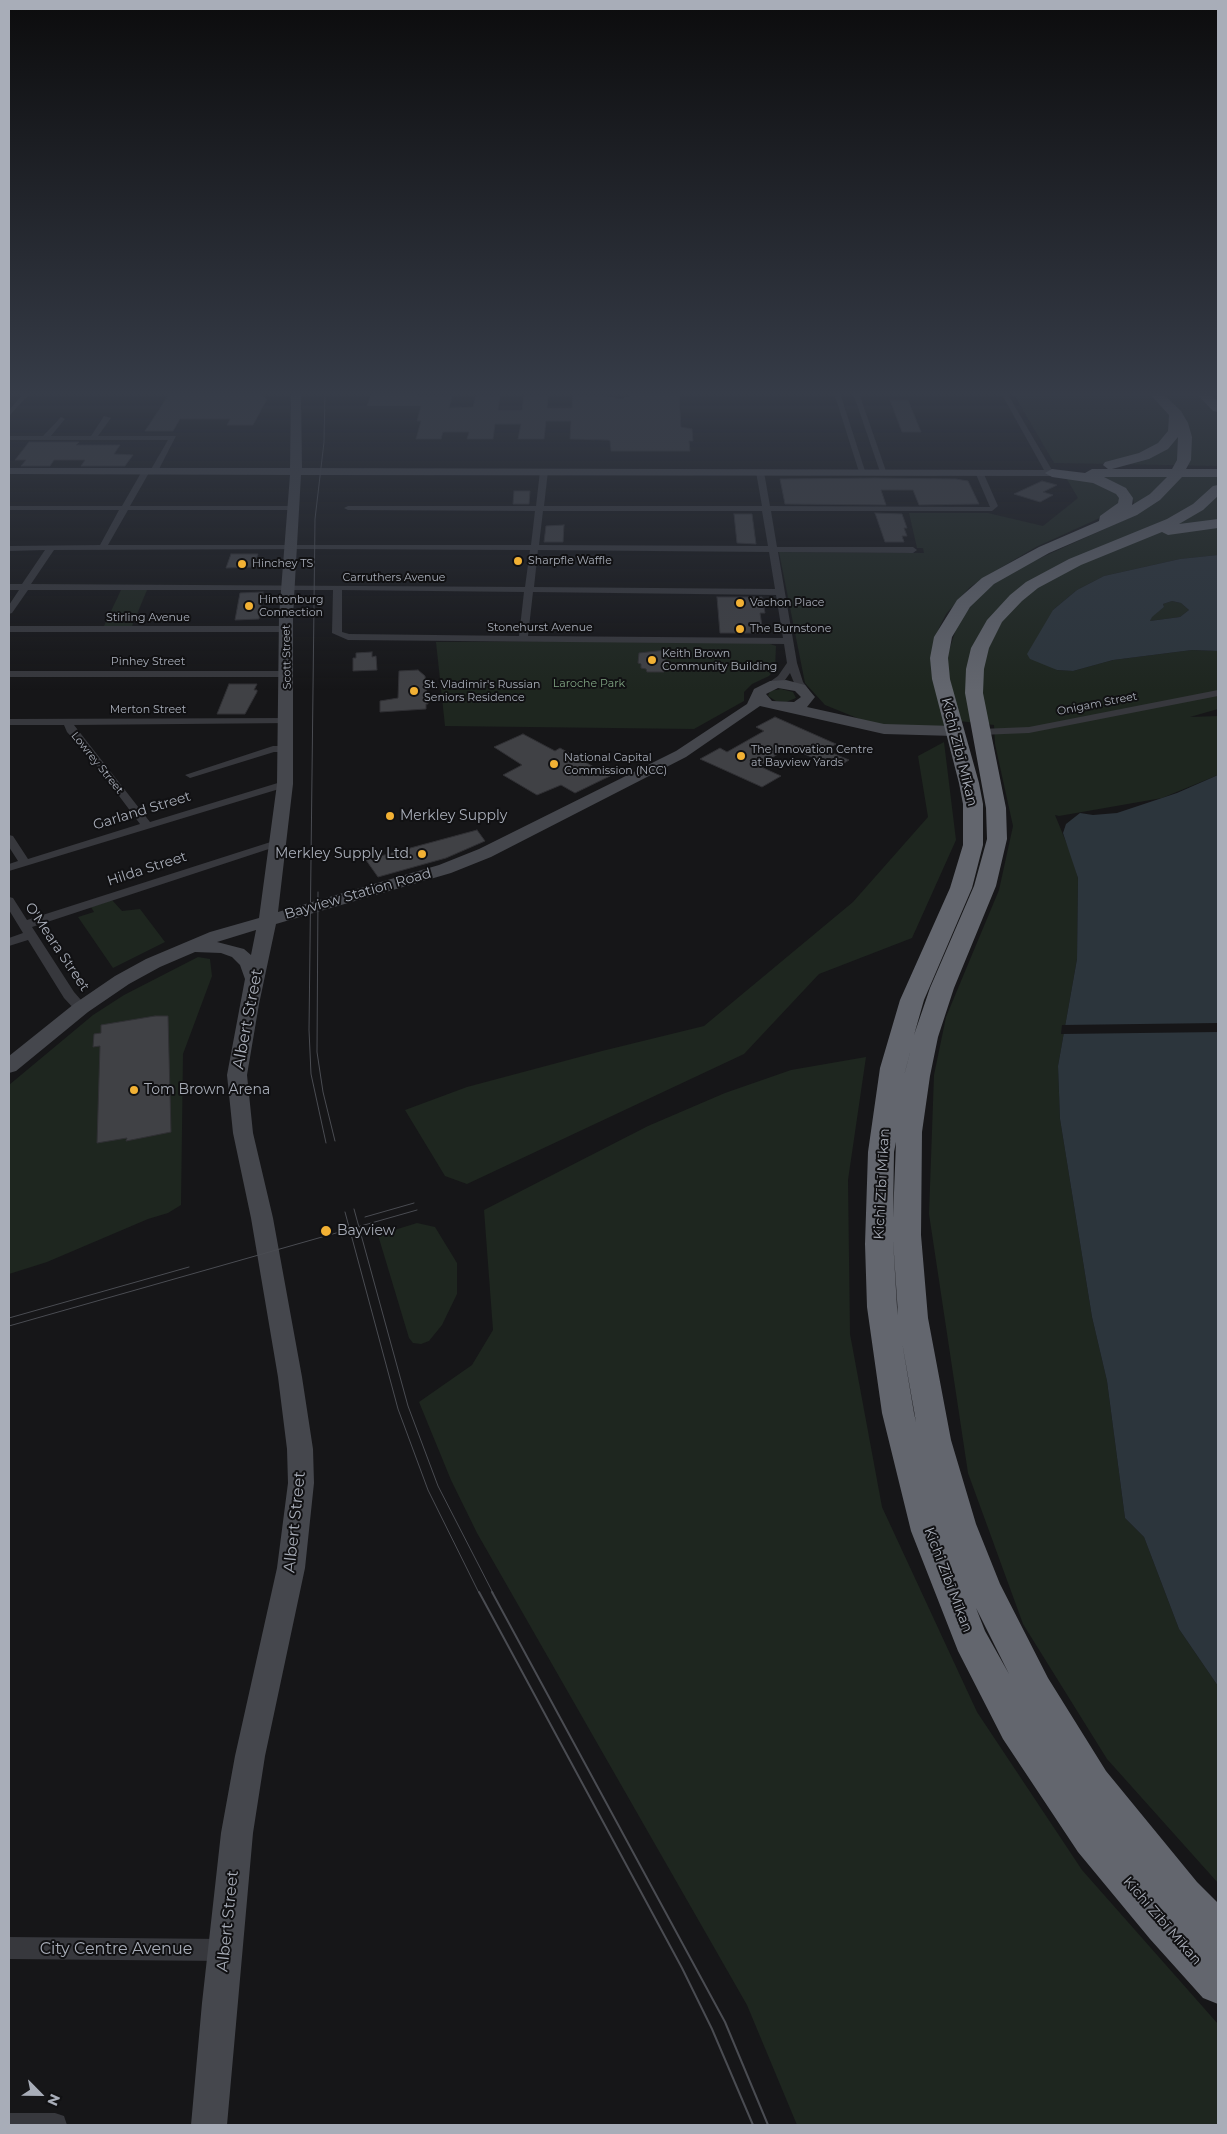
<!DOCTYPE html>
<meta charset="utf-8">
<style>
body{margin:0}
#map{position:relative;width:1227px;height:2134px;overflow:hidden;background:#161618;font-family:Montserrat,sans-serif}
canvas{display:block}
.frame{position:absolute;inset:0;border:10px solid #a8adb8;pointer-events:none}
.north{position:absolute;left:15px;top:2069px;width:50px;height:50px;-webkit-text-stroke:4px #111113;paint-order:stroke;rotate:113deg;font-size:14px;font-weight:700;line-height:20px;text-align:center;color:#a8adb8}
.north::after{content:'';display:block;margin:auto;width:18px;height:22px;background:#a8adb8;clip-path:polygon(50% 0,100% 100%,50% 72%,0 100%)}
</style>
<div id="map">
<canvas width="1227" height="2134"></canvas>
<div class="frame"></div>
<div class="north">N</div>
</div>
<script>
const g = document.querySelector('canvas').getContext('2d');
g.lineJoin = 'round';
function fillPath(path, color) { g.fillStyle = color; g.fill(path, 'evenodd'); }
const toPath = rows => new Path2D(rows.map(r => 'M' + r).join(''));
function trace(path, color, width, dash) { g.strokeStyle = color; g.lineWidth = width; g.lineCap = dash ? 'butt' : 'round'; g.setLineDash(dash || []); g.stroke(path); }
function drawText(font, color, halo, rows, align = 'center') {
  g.font = font + ' Montserrat,sans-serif'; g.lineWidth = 4; g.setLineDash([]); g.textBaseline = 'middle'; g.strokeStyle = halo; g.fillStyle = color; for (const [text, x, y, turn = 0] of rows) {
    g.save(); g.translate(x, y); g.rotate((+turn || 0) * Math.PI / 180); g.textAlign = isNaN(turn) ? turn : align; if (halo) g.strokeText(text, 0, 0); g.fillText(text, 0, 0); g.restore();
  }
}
fillPath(toPath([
 [1013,393,1218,393,1218,466,1054,463],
 [1065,476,1079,477,1118,493,1121,500,1102,517,1036,547,985,577,969,588,946,614,939,628,932,650,945,727,898,727,867,722,825,705,805,683,779,552,924,553,923,548,917,548,909,513,988,513,1043,526,1078,498],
 [1152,476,1218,477,1218,555,1180,559,1104,576,1077,590,1053,610,1053,667,1057,670,1073,671,1113,660,1192,650,1218,651,1218,709,1190,717,1218,716,1218,775,1162,798,1059,816,1055,815,1071,854,1078,878,1077,959,1058,1066,1060,1119,1092,1317,1107,1381,1125,1518,1144,1537,1179,1629,1218,1686,1218,1883,1107,1759,1023,1624,968,1473,929,1214,934,1075,946,1017,999,890,1013,826,995,744,994,725,959,721,946,660,958,623,982,592,1016,569,1131,517,1134,502,1127,489,1099,477],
 [121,590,147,590,132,626,104,626],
 [1172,601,1181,603,1189,610,1180,617,1150,621,1151,617,1164,607,1163,604],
 [590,641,767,643,776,646,775,669,769,676,752,684,744,692,744,701,694,729,445,726,436,642],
 [781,689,793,692,796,698,786,702,776,701,768,696,770,691],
 [944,742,956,840,912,938,819,974,744,1054,467,1184,445,1176,405,1110,467,1087,602,1051,704,1026,853,902,928,817,918,756],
 [112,900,122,911,140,909,165,942,113,968,78,917,94,912,91,907],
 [198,957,210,959,212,976,183,1054,181,1205,168,1213,148,1219,47,1262,9,1274,9,1085,93,1015,124,995],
 [866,1057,848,1180,850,1334,882,1507,977,1712,1082,1870,1218,2024,1218,2125,797,2125,747,2005,477,1533,451,1480,419,1402,472,1365,493,1330,484,1210,648,1126,725,1093,791,1070],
 [417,1223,435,1227,457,1263,457,1294,442,1325,429,1341,421,1344,413,1343,409,1338,378,1235]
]), '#1e261f');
fillPath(toPath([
 [1218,555,1218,651,1192,650,1113,660,1073,671,1057,670,1030,659,1027,654,1053,610,1077,590,1104,576,1180,559],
 [1172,601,1181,603,1189,610,1180,617,1150,621,1152,617,1164,607,1163,604],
 [1218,775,1218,1686,1179,1629,1144,1537,1125,1518,1107,1381,1092,1317,1060,1119,1058,1066,1077,959,1078,878,1063,833,1066,824,1080,813,1093,815,1117,813,1177,793]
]), '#2c353c');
fillPath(toPath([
 [1218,1023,1218,1032,1061,1034,1062,1025]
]), '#161618');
const building = toPath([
 [170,393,257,393,267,399,253,425,227,425,230,419,180,419,173,431,145,431,170,393],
 [372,393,418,393,417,396,452,396,449,408,473,407,476,396,500,396,498,410,522,410,524,396,548,396,547,408,572,408,573,396,604,396,621,399,630,396,631,393,679,393,681,427,692,429,693,441,689,441,690,451,611,451,610,441,608,440,570,439,571,421,546,421,544,439,518,439,521,424,495,424,493,439,467,439,469,432,443,432,441,439,416,439,421,421,417,421,421,406,367,406,372,393],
 [890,400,908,400,921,432,902,432,890,400],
 [29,442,79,442,76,445,120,445,114,454,133,455,125,466,81,466,85,460,54,460,50,466,21,466,26,460,15,460,29,442],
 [875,478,956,479,968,481,979,504,919,505,913,490,881,490,886,505,785,504,780,479,875,478],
 [1042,481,1057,485,1043,492,1053,495,1040,502,1014,494,1042,481],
 [514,491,530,491,529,504,513,504,514,491],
 [875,513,902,514,907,528,904,528,907,536,902,536,904,542,885,542,875,513],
 [734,514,752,514,756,544,737,543,734,514],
 [564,525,563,542,544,542,546,526,564,525],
 [231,554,258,554,253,567,226,568,231,554],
 [263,592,259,619,235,620,240,593,263,592],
 [717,597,762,597,765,613,760,613,763,633,720,633,717,597],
 [666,650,664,672,647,672,646,669,641,668,641,664,638,663,639,653,666,650],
 [372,652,372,657,376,656,377,670,353,671,353,658,356,658,356,653,372,652],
 [418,670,425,676,428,704,426,704,426,709,380,712,380,701,398,698,399,671,418,670],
 [229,684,257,684,254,690,257,690,257,692,245,714,217,714,229,684],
 [775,717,836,744,825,750,849,760,836,768,789,747,759,766,781,776,762,787,700,759,720,748,727,752,764,731,756,727,775,717],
 [523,734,555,751,560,748,610,776,575,793,561,785,537,795,503,775,522,765,494,747,523,734],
 [477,830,485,841,446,858,378,877,366,860,477,830],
 [155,1016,168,1016,171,1132,126,1141,127,1138,97,1143,100,1046,93,1047,94,1034,101,1033,101,1025,155,1016]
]);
fillPath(building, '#404145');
trace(building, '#303034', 1);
fillPath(toPath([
 [24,393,30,393,9,416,9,410,24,393],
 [834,393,840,393,866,474,859,472,834,393],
 [853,393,859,393,887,474,880,472,853,393],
 [1001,393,1007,393,1052,470,1051,472,1044,470,1001,393],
 [104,416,111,418,98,436,176,436,157,473,150,471,168,440,9,440,9,436,43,436,61,417,65,419,51,436,91,436,104,416],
 [146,469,150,471,130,506,294,506,298,508,294,510,128,510,108,545,531,545,535,511,348,510,344,508,348,506,536,506,540,471,544,469,548,471,544,506,762,506,756,472,760,470,764,472,770,506,990,507,975,472,979,470,983,472,998,506,992,511,771,511,777,547,913,547,917,550,913,553,778,552,797,663,803,682,809,690,804,693,795,685,790,673,785,680,773,688,764,686,778,676,787,663,784,644,348,640,332,633,333,590,28,590,12,613,9,614,9,605,19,590,9,590,9,584,22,584,45,550,9,551,9,546,100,545,119,510,9,510,9,506,122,506,142,471,146,469],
 [543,511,762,511,768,546,539,545,543,511],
 [304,549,530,550,525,587,31,584,54,550,304,549],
 [538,550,769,552,775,589,534,587,538,550],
 [342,590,524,592,519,636,349,634,342,632,342,590],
 [533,592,776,595,783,638,528,636,533,592],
 [9,626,287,626,292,629,287,632,9,632,9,626],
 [9,671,287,671,292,674,287,677,9,677,9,671],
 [1218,690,1218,696,1029,733,980,735,975,732,980,729,1029,727,1218,690],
 [287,718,291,719,291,723,74,725,150,822,281,782,289,782,290,784,289,786,9,871,9,864,18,861,9,847,9,835,13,836,28,859,140,824,90,757,67,732,64,725,9,725,9,719,287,718],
 [273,746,286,746,291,749,286,752,274,752,190,778,185,775,273,746],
 [280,839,284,840,284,844,32,927,74,992,88,1008,86,1011,76,1011,64,998,28,940,9,946,9,938,23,933,9,910,9,897,13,898,27,920,280,839],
 [9,1937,224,1939,232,1942,235,1950,232,1958,224,1961,9,1959,9,1937],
 [9,2113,55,2113,64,2116,67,2125,9,2125,9,2113]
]), '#37383d');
fillPath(toPath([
 [291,393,301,393,302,468,1052,470,1058,473,1052,476,301,475,293,616,293,784,278,912,439,865,479,849,676,751,747,704,754,689,770,681,786,680,805,685,815,697,807,707,884,724,954,726,962,731,954,736,884,734,760,706,686,757,491,857,451,873,276,924,259,1004,247,1075,253,1133,273,1218,302,1377,313,1449,314,1483,305,1568,265,1756,253,1833,227,2125,191,2125,202,2003,221,1833,235,1756,277,1568,288,1483,287,1449,278,1377,251,1218,233,1133,227,1075,245,979,240,965,232,957,221,953,195,952,160,967,129,984,88,1012,16,1071,9,1073,9,1056,74,1004,115,976,146,959,210,932,259,918,277,784,279,616,290,475,9,474,9,468,290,468,291,393],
 [778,688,795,691,801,697,794,702,772,701,766,694,778,688],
 [256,930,251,955,244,949,217,942,256,930]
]), '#45474d');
fillPath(toPath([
 [1149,393,1162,393,1181,411,1188,423,1192,437,1191,460,1186,469,1218,469,1218,477,1182,477,1160,500,1137,515,1049,553,994,584,970,607,952,637,948,658,950,679,979,783,983,804,983,845,972,888,924,1000,914,1035,930,988,974,886,987,839,986,808,965,693,966,669,971,648,987,620,1010,595,1026,582,1069,559,1167,519,1193,504,1213,486,1218,485,1218,496,1203,510,1179,524,1218,519,1218,528,1168,535,1162,532,1081,565,1038,588,1022,601,1002,622,989,648,984,669,983,693,1006,808,1007,839,996,886,954,988,938,1037,930,1076,922,1132,921,1235,928,1318,951,1440,976,1524,1000,1584,1048,1678,1106,1771,1197,1882,1218,1903,1218,2004,1203,1998,1150,1939,1078,1852,1003,1739,958,1651,911,1531,882,1413,867,1307,865,1244,868,1152,880,1068,900,1000,950,888,963,845,963,804,959,783,932,679,930,658,934,637,957,600,982,578,1039,547,1099,521,1100,516,1118,503,1119,498,1116,494,1093,483,1052,477,1045,473,1052,469,1085,473,1092,469,1108,469,1103,465,1105,462,1139,453,1158,443,1168,431,1169,415,1149,393],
 [1178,437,1177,460,1172,469,1112,469,1149,459,1168,449,1178,437],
 [1104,477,1167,477,1150,494,1132,505,1133,498,1126,488,1104,477],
 [913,1041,904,1076,906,1068,913,1041],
 [896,1142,893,1218,894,1152,896,1142],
 [893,1239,898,1315,897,1307,893,1239],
 [902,1342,916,1422,914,1413,902,1342],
 [976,1608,1009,1674,985,1631,976,1608],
 [1196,393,1209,393,1218,401,1218,412,1213,411,1196,393]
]), '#63666e');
trace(toPath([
 [325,393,324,442,315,519,309,1030,311,1074,326,1143],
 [318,892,317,1052,323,1092,335,1141],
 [354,1209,408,1406,438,1486,493,1593],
 [345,1212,398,1409,428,1490,479,1593],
 [365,1217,414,1203],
 [9,1318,189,1267],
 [9,1326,417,1210]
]), '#4a4c52', 1);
trace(toPath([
 [479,1592,682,1968,712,2029,753,2125],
 [492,1592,725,2022,768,2125]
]), '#4a4c52', 2);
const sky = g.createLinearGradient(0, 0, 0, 691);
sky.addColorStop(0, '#0c0c0d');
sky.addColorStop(0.57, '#363c48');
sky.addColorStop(1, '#363c4800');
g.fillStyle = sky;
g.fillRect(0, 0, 1227, 691);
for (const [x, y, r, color] of [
 [518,561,5,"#f2b134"],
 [242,564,5,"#f2b134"],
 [740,603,5,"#f2b134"],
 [249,606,5,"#f2b134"],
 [740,629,5,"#f2b134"],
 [652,660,5,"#f2b134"],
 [414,691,5,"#f2b134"],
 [741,756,5,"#f2b134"],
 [554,764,5,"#f2b134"],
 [390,816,5,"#f2b134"],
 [422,854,5,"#f2b134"],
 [134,1090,5,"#f2b134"],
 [326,1231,6,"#f2b134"]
]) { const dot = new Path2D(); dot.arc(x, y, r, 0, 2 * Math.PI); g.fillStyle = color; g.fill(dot); trace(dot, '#111113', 2); }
drawText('11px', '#a8adb8', '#111113', [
 ["Sharpfle Waffle",528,561],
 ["Hinchey TS",252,564],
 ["Hintonburg",259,600],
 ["Connection",259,613],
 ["Vachon Place",750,603],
 ["The Burnstone",750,629],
 ["Keith Brown",662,654],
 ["Community Building",662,667],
 ["St. Vladimir's Russian",424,685],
 ["Seniors Residence",424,698],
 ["The Innovation Centre",751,750],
 ["at Bayview Yards",751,763],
 ["National Capital",564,758],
 ["Commission (NCC)",564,771]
], 'left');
drawText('11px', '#a8adb8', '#111113', [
 ["Carruthers Avenue",394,578],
 ["Stirling Avenue",148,618],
 ["Stonehurst Avenue",540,628],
 ["Scott Street",287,657,-91],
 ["Pinhey Street",148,662],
 ["Onigam Street",1097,704,-11],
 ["Merton Street",148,710],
 ["Lowrey Street",97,763,51]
]);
drawText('11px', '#7fa381', '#111113', [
 ["Laroche Park",589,684]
]);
drawText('14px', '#a8adb8', '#111113', [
 ["Kichi Zībī Mīkan",959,752,76],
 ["Garland Street",142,811,-17],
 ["Hilda Street",147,869,-18],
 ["Bayview Station Road",358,894,-16],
 ["O'Meara Street",57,947,56],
 ["Kichi Zībī Mīkan",882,1184,-87],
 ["Kichi Zībī Mīkan",948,1580,69],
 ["Kichi Zībī Mīkan",1162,1921,49]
]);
drawText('14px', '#a8adb8', '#111113', [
 ["Merkley Supply",400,816],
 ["Merkley Supply Ltd.",412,854,"right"],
 ["Tom Brown Arena",144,1090],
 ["Bayview",337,1231]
], 'left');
drawText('16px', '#a8adb8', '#111113', [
 ["Albert Street",248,1019,-79],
 ["Albert Street",295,1522,-84],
 ["Albert Street",228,1921,-84],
 ["City Centre Avenue",116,1949]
]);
</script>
